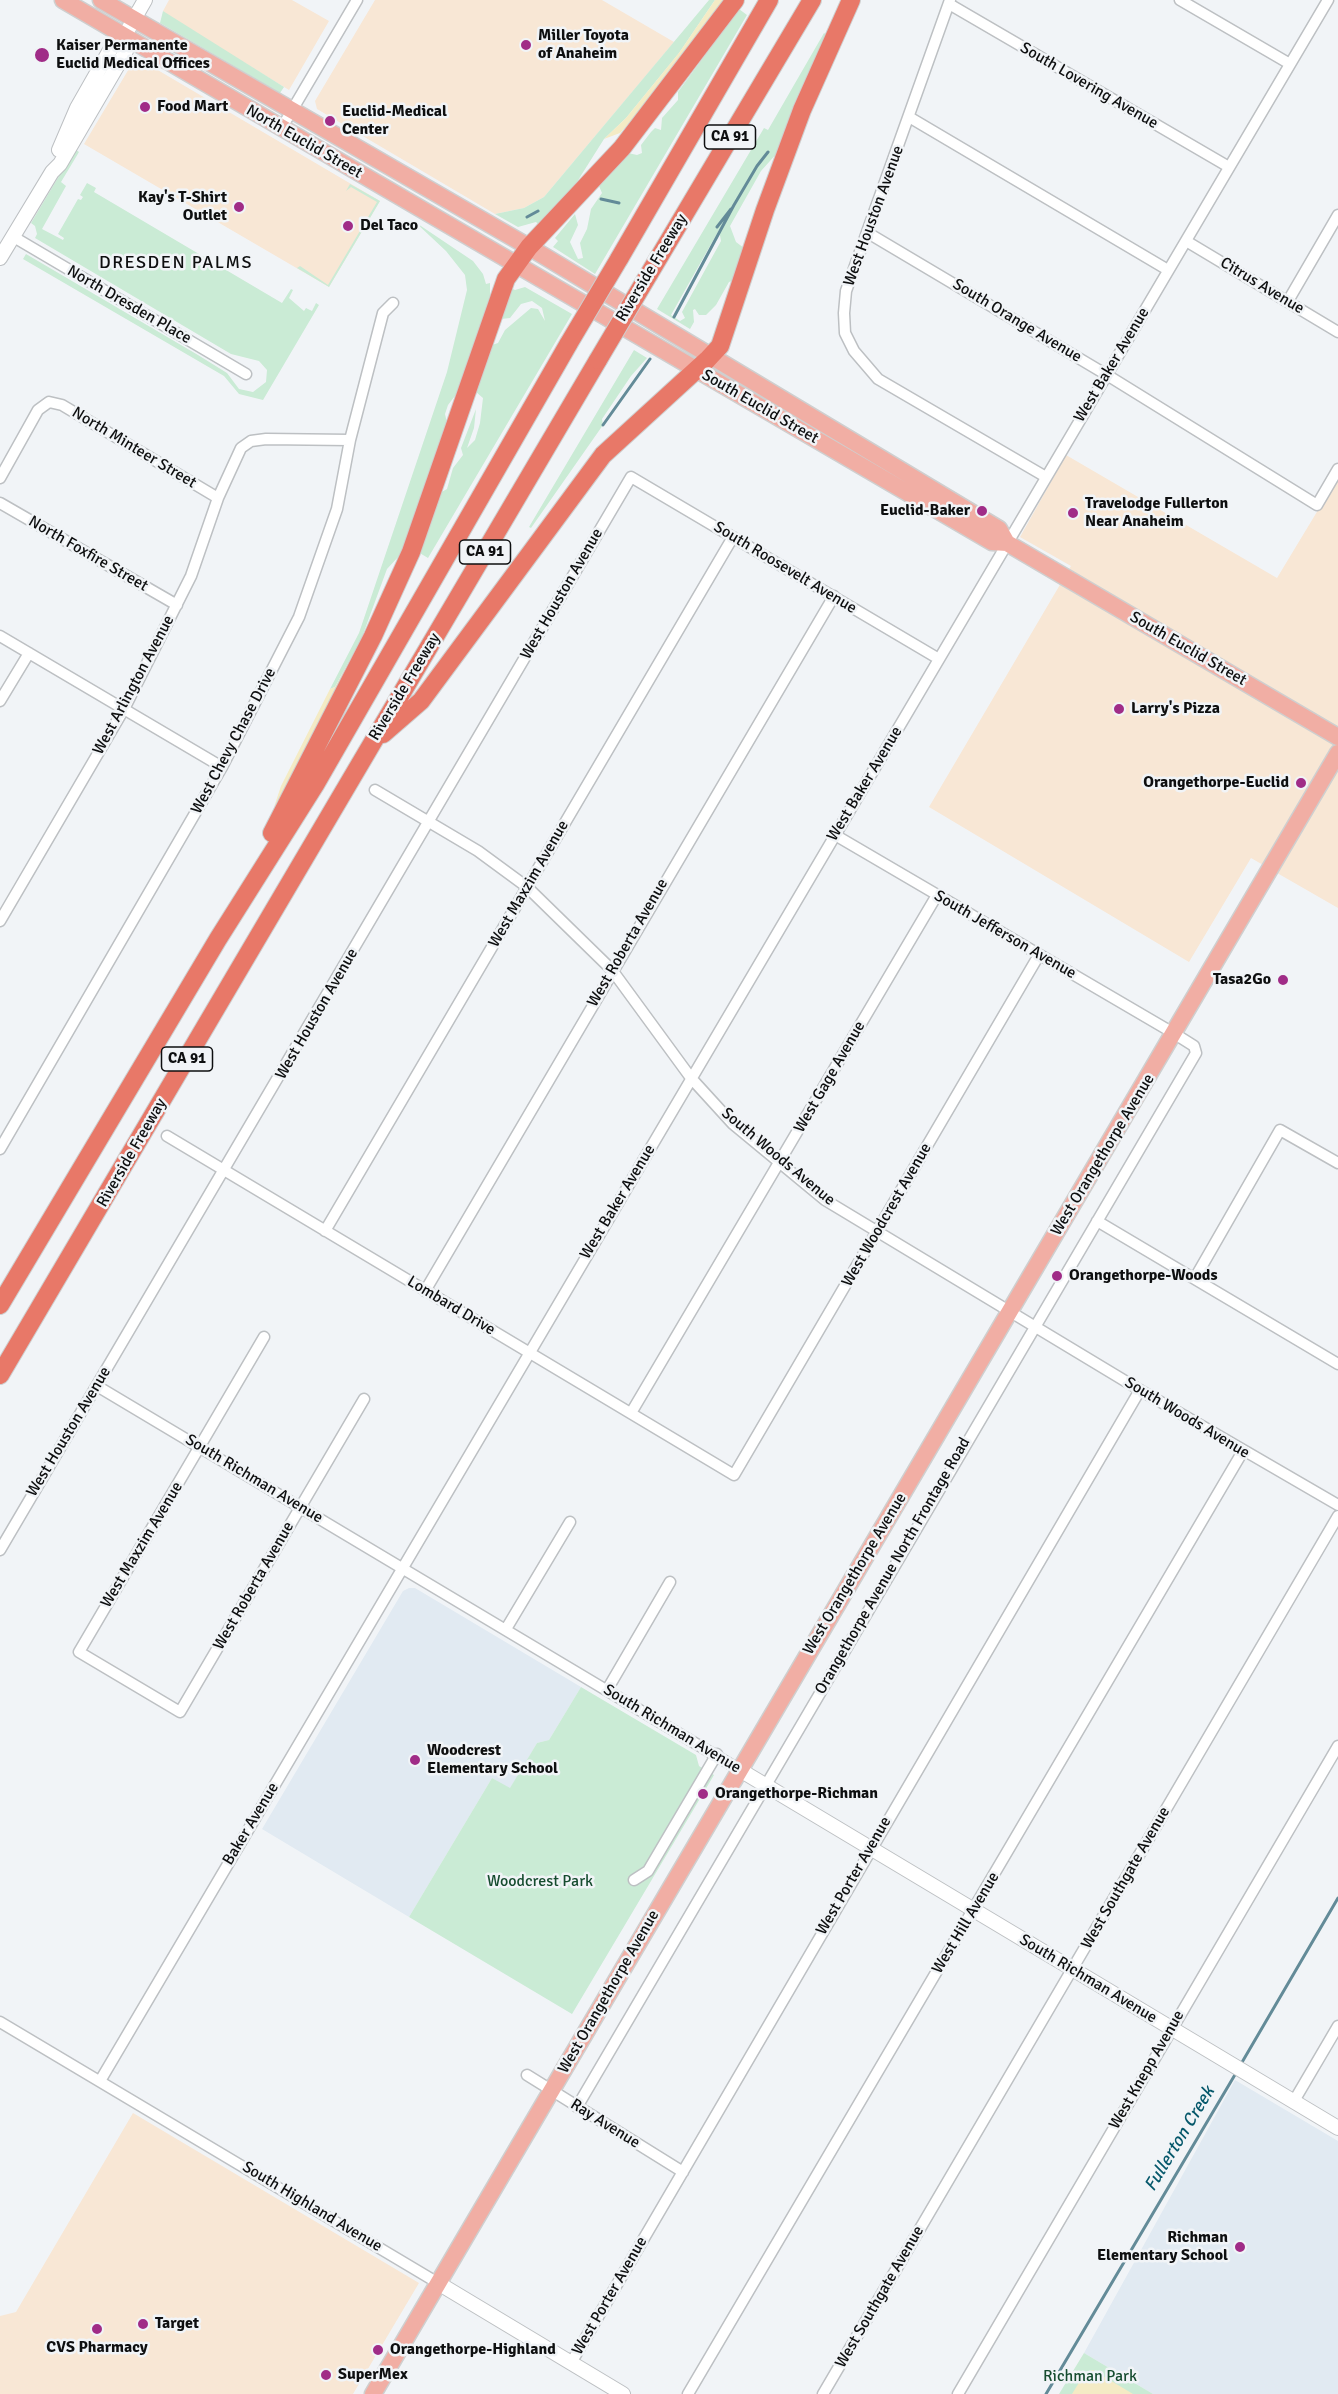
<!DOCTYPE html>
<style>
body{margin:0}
canvas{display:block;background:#f1f4f7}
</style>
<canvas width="1338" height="2394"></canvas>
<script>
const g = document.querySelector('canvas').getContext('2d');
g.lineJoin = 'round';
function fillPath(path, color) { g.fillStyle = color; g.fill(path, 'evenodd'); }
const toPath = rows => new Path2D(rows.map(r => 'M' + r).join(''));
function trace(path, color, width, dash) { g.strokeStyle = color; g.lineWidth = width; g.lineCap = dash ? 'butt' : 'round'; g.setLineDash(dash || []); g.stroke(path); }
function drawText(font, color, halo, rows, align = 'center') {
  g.font = font + ' Signika,sans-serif'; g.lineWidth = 5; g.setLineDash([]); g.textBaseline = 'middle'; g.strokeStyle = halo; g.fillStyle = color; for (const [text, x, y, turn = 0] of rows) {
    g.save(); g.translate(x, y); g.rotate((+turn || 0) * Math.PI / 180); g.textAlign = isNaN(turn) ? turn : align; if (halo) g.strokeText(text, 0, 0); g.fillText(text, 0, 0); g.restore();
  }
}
fillPath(toPath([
 [169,0,292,0,329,21,289,90,171,18,163,11],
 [375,0,602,0,674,42,544,197,524,208,495,214,317,109,315,101],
 [139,59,380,201,329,287,84,144,133,62],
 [1066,455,1277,578,1338,477,1338,908,1251,858,1189,962,929,807,1071,566,1020,537],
 [133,2113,419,2283,353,2394,0,2394,0,2316,16,2312]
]), '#f8e7d5');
fillPath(toPath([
 [409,1588,415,1588,581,1687,549,1740,537,1743,510,1789,492,1778,409,1917,262,1829,403,1591],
 [1235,2080,1338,2141,1338,2394,1153,2394,1084,2353]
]), '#e1eaf2');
fillPath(toPath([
 [709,0,715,0,679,53,626,118,604,139,570,193,539,225,536,222,518,227,495,214,524,208,544,197],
 [739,9,747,15,595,274,553,247,558,241,555,238,575,214,578,225,570,242,578,259,583,258,580,243,587,229,591,209,602,193,599,186,628,153,637,155,642,153,641,145,651,132,655,128,661,130,662,118,678,100,678,92],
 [163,11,284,87,280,93,160,23],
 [824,33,827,35,778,152,761,171,730,226,736,242,744,248,732,281,729,282,716,305,706,315,699,315,695,309,693,310,694,322,690,329,657,309,764,128,768,130],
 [719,230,721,241,682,312,685,318,680,321,671,315],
 [75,149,79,152,61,182,66,186,42,229,63,240,64,238,58,234,78,199,81,200,83,197,80,195,87,183,96,188,94,192,282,303,291,289,293,290,289,298,304,311,306,308,312,311,316,303,319,305,263,400,239,394,224,376,23,259,26,254,198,355,227,373,239,389,253,392,266,382,267,370,259,361,231,354,35,238,37,234,35,226,31,223],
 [350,184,380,201,329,287,297,268,300,266,328,285,377,202,351,187,346,191],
 [415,222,473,261,483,274,486,284,490,283,490,296,458,392,448,405,445,414,447,423,413,522,400,555,387,569,362,637,335,687,330,689,359,633,447,372,467,290,465,275,446,251],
 [525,287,572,314,428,558,418,552,440,493,447,489,453,468,463,455,461,448,476,409,474,428,467,448,475,440,480,423,483,398,476,392,492,345,498,343,505,330,531,308,538,309,545,321,542,308,532,301,521,304,510,318,501,319,511,288,515,290],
 [634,350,647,358,631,376,602,419,603,425,531,528,529,527],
 [581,1687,696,1755,699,1766,714,1775,572,2014,409,1917,492,1778,510,1788,537,1743,549,1740],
 [1084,2353,1153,2394,1059,2394]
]), '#caebd5');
fillPath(toPath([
 [715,0,725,0,641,110,620,133,604,139,626,118,679,53],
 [356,649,301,762,274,807,281,786,330,689,335,687],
 [1093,2370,1133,2394,1072,2394,1085,2373]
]), '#f4ebc5');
trace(toPath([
 [601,199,619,203],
 [527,217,538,211],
 [717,227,731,209],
 [674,317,734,205,757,166,768,152],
 [603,425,650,359],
 [1241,2064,1338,1898],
 [1046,2394,1236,2073]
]), '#638b98', 3);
const street = toPath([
 [950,0,846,291,844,313,845,333,854,351,878,379,1046,477],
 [1180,0,1290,64],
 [949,4,1229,167],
 [909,117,1168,270],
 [281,129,357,0],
 [868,233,1107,375,1317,505,1338,469],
 [12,236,246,374],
 [1186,241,1338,332],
 [1288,301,1338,215],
 [0,478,38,410,49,402,62,405,218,498],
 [0,503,177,605],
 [0,636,222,767],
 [0,701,29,653],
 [375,790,478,851,527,887,612,970,691,1078,733,1124,825,1200,1140,1390,1338,1505],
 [0,921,124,709,191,576,218,498,241,448,251,441,266,439,350,440],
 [167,1136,734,1475,1039,955],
 [0,1149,222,767,299,617,337,509,350,440,383,313,393,303],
 [1097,1221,1338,1364],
 [325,1231,733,537],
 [1195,1278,1280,1130,1338,1163],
 [425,1291,834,596],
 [264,1337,79,1652,180,1712,364,1399],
 [97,1386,740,1770],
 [631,1413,937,895],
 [0,1550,631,477,939,659],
 [506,1629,570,1522],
 [607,1690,670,1582],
 [634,1880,648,1871,717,1754],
 [0,2022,438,2283],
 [527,2075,683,2172],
 [100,2081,1328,0],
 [1294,2101,1338,2026],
 [577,2107,1196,1053,1194,1046,1175,1034,835,835],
 [571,2363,1140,1390],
 [688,2394,1243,1451],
 [823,2394,1338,1516],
 [958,2394,1338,1746]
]);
const secondary = toPath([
 [59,150,77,108,114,43,125,35,145,0],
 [0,258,52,172,60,164,126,51,125,35],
 [740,1770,1338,2128],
 [438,2283,623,2394]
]);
const primary = toPath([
 [63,0,992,542,1007,543],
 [101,0,529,247,999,529,1007,543,1338,737],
 [373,2394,1338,753]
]);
const highway = toPath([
 [619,259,769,0],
 [649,274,812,0],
 [383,734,421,701,603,455,707,360,720,346,765,210,802,110,851,0],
 [272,833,373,636,411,552,506,279,529,247,622,148,735,0],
 [0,1305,218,939,315,785,569,343],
 [0,1375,598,360]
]);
trace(street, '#bdc0c3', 13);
trace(secondary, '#bdc0c3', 16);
trace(primary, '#cfcfcf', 19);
trace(highway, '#cfcfcf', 20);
trace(street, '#fff', 10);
trace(secondary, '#fff', 14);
trace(primary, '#f1aea4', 16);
trace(highway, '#e87868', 18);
const highwayBridge = toPath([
 [569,343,619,259],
 [598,360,649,274]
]);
trace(highwayBridge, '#cfcfcf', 20, []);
trace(highwayBridge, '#e87868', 18);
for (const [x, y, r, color] of [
 [526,45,6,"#a02c87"],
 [42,55,8,"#a02c87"],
 [145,107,6,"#a02c87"],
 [330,121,6,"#a02c87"],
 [239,207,6,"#a02c87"],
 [348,226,6,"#a02c87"],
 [982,511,6,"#a02c87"],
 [1073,513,6,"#a02c87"],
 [1119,709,6,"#a02c87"],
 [1301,783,6,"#a02c87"],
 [1283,980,6,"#a02c87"],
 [1057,1276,6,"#a02c87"],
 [415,1760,6,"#a02c87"],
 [703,1794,6,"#a02c87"],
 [1240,2247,6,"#a02c87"],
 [143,2324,6,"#a02c87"],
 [97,2329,6,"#a02c87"],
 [378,2350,6,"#a02c87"],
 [326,2375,6,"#a02c87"]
]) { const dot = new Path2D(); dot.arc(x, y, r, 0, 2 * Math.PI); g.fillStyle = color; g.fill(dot); trace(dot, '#f1f4f7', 2); }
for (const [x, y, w] of [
 [730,137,51],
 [485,552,51],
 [187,1059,51]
]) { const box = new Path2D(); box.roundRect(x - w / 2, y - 12, w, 24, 4.5); g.fillStyle = '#f1f4f7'; g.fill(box); trace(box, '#0e0f10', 1.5); }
drawText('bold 15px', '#0e0f10', null, [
 ["CA 91",730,137],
 ["CA 91",485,552],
 ["CA 91",187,1059]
]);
drawText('bold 16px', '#0e0f10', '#f1f4f7', [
 ["Miller Toyota",538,36],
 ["of Anaheim",538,54],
 ["Kaiser Permanente",56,46],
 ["Euclid Medical Offices",56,64],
 ["Food Mart",157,107],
 ["Euclid-Medical",342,112],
 ["Center",342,130],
 ["Kay's T-Shirt",227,198,"right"],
 ["Outlet",227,216,"right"],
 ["Del Taco",360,226],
 ["Travelodge Fullerton",1085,504],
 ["Near Anaheim",1085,522],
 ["Euclid-Baker",970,511,"right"],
 ["Larry's Pizza",1131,709],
 ["Orangethorpe-Euclid",1289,783,"right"],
 ["Tasa2Go",1271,980,"right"],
 ["Orangethorpe-Woods",1069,1276],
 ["Woodcrest",427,1751],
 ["Elementary School",427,1769],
 ["Orangethorpe-Richman",715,1794],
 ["Richman",1228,2238,"right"],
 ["Elementary School",1228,2256,"right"],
 ["Target",155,2324],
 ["CVS Pharmacy",97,2348,"center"],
 ["Orangethorpe-Highland",390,2350],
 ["SuperMex",338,2375]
], 'left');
drawText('16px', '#0e0f10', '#f1f4f7', [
 ["South Lovering Avenue",1089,86,30],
 ["North Euclid Street",304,142,30],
 ["West Houston Avenue",874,216,-70],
 ["Riverside Freeway",652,268,-59],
 ["Citrus Avenue",1262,286,31],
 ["North Dresden Place",129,305,30],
 ["South Orange Avenue",1017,321,31],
 ["West Baker Avenue",1112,365,-59],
 ["South Euclid Street",760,407,30],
 ["North Minteer Street",134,448,31],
 ["North Foxfire Street",88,554,30],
 ["South Roosevelt Avenue",785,568,31],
 ["West Houston Avenue",562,594,-60],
 ["South Euclid Street",1188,649,30],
 ["West Arlington Avenue",134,685,-62],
 ["Riverside Freeway",405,687,-59],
 ["West Chevy Chase Drive",234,741,-62],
 ["West Baker Avenue",865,784,-59],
 ["West Maxzim Avenue",529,884,-60],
 ["South Jefferson Avenue",1005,935,30],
 ["West Roberta Avenue",628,943,-60],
 ["West Houston Avenue",317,1014,-60],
 ["West Gage Avenue",830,1077,-60],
 ["Riverside Freeway",132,1153,-60],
 ["West Orangethorpe Avenue",1103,1155,-59],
 ["South Woods Avenue",778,1157,40],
 ["West Baker Avenue",618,1202,-59],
 ["West Woodcrest Avenue",887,1215,-60],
 ["Lombard Drive",451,1306,31],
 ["South Woods Avenue",1187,1418,31],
 ["West Houston Avenue",69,1432,-59],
 ["South Richman Avenue",254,1479,31],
 ["West Maxzim Avenue",142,1545,-59],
 ["Orangethorpe Avenue North Frontage Road",893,1566,-60],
 ["West Orangethorpe Avenue",855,1574,-59],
 ["West Roberta Avenue",254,1586,-60],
 ["South Richman Avenue",672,1729,31],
 ["Baker Avenue",251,1824,-59],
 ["West Porter Avenue",854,1876,-60],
 ["West Southgate Avenue",1126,1878,-60],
 ["West Hill Avenue",966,1923,-59],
 ["South Richman Avenue",1088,1979,31],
 ["West Orangethorpe Avenue",609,1992,-60],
 ["West Knepp Avenue",1147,2070,-60],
 ["Ray Avenue",605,2124,32],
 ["South Highland Avenue",312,2207,31],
 ["West Porter Avenue",610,2296,-60],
 ["West Southgate Avenue",880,2297,-60]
]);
drawText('16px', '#164c2f', '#f1f4f7', [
 ["Woodcrest Park",540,1882],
 ["Richman Park",1090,2377]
]);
g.letterSpacing = '1.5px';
drawText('18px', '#0e0f10', '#f1f4f7', [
 ["DRESDEN PALMS",176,263]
]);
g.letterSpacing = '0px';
drawText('italic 18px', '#06586b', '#f1f4f7', [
 ["Fullerton Creek",1180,2139,-59]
]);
</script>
